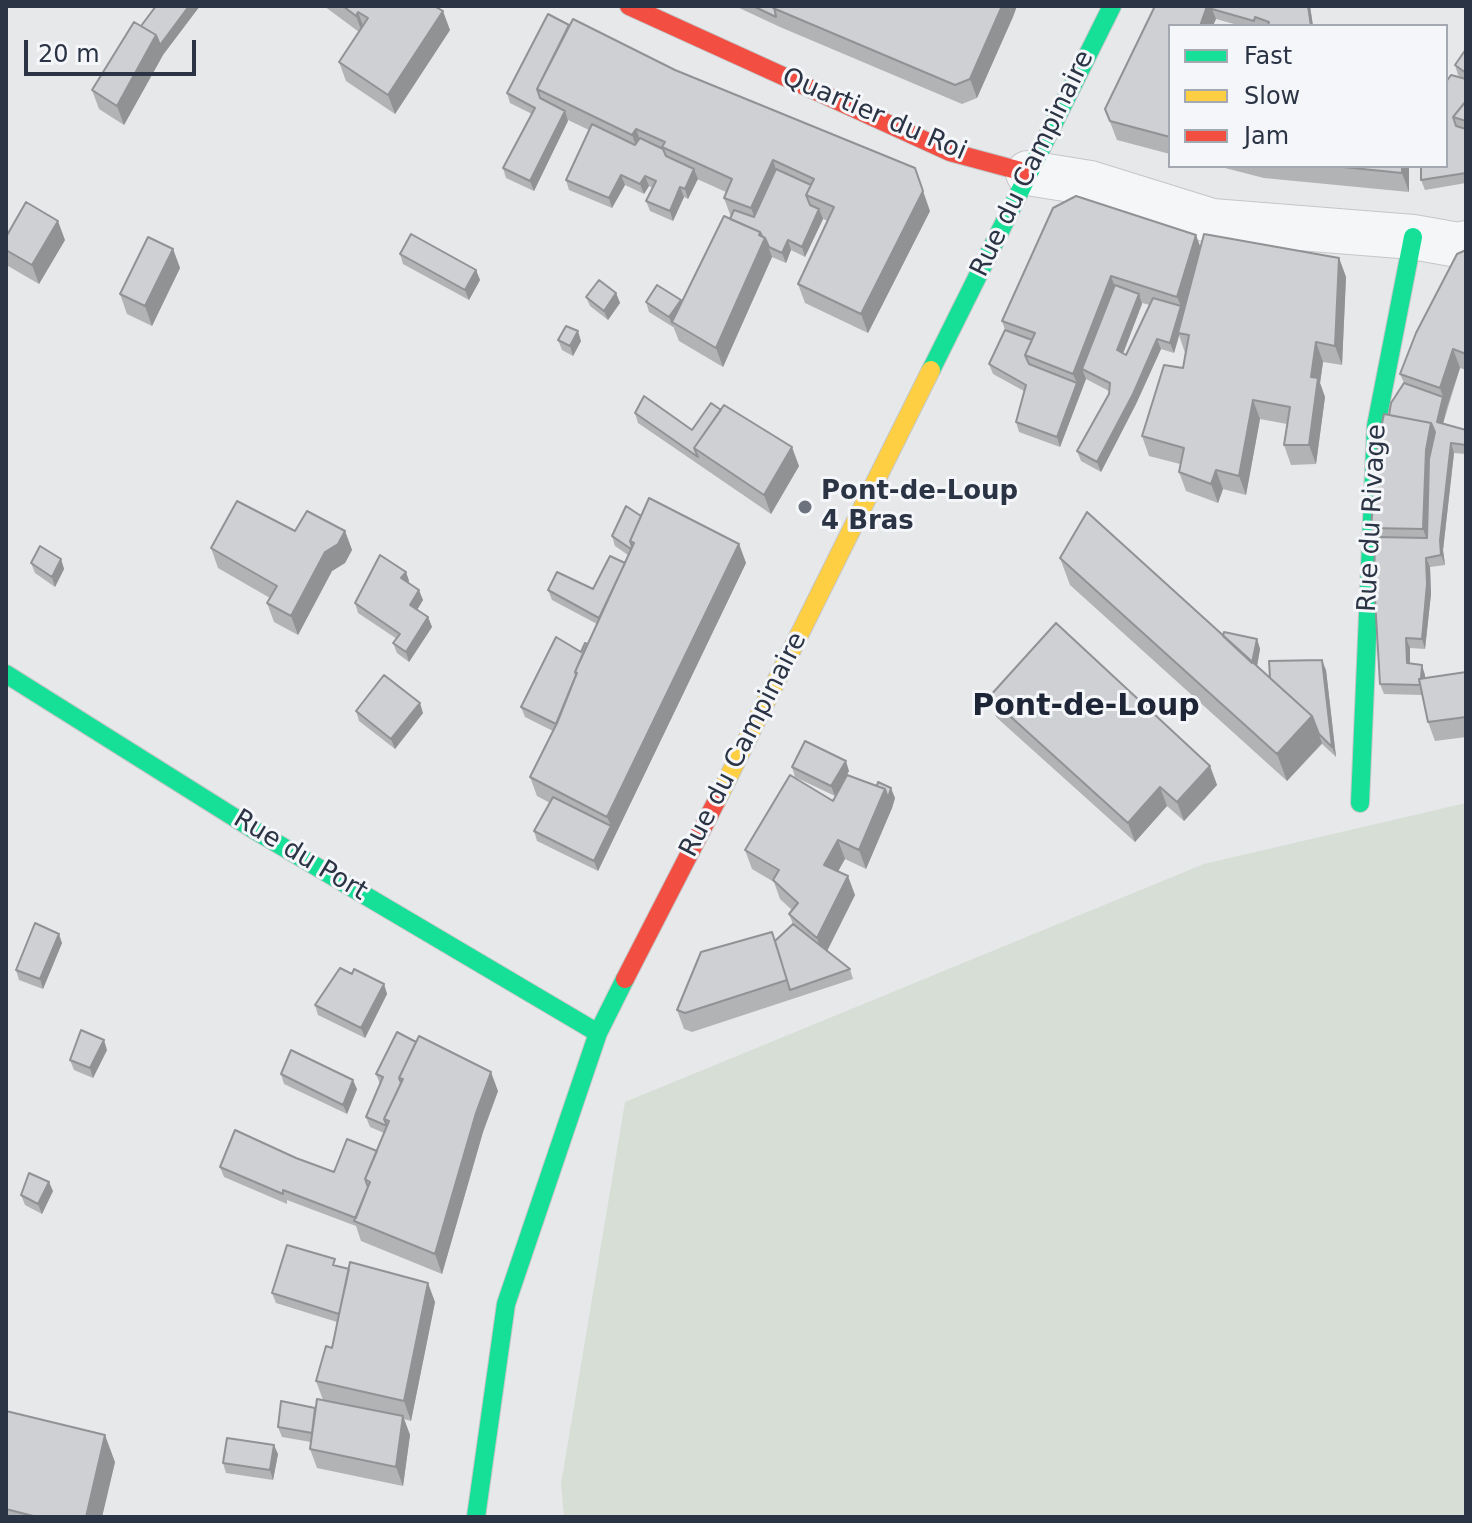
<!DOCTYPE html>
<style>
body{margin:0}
#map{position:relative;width:1472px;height:1523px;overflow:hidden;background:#e6e8ea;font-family:"DejaVu Sans",sans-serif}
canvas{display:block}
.frame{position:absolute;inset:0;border:8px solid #2b3445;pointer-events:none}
.legend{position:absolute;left:1168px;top:24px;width:280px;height:144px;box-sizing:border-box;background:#f4f6f9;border:2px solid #a4a8b1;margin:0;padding:10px 14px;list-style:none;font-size:24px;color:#2b3445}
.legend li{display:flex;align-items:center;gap:16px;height:40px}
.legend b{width:40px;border:2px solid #a4a8b1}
.scale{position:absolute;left:24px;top:40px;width:172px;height:36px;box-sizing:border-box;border:4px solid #2b3445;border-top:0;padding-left:10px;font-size:24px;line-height:28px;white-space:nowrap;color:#2b3445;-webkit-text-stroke:6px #f4f6f9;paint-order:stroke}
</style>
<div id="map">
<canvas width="1472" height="1523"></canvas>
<div class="frame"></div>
<ul class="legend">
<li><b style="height:10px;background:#16e098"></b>Fast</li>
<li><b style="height:10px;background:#ffcf43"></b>Slow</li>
<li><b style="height:10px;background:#f24e42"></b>Jam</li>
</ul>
<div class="scale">20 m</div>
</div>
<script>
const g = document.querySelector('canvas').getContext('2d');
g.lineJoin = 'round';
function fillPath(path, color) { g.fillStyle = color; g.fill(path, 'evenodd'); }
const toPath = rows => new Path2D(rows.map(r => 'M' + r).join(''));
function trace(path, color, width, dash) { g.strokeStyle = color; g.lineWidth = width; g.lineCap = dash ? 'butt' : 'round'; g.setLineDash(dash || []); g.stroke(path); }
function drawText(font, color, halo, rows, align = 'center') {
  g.font = font + ' "DejaVu Sans",sans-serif'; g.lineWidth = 6; g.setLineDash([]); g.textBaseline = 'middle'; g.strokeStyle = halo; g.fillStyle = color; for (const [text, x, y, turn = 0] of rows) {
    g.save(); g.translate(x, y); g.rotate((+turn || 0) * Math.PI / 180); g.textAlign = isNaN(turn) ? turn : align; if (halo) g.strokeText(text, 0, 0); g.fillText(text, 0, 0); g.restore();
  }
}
fillPath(toPath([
 [1466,803,1466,1517,564,1517,561,1484,625,1102,1204,864]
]), '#d6ded6');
const street = toPath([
 [1028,173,1090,183,1212,221,1413,237,1458,245,1466,243]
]);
const fast = toPath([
 [931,370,1112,6],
 [6,674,256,831,598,1033],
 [1360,803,1376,426,1413,237],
 [476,1517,506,1304,598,1033,625,979]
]);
const slow = toPath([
 [716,802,931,370]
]);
const jam = toPath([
 [629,6,950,152,1028,173],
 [625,979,716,802]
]);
trace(street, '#c4c6c8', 46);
trace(fast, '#c4c6c8', 20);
trace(slow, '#c4c6c8', 20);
trace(jam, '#c4c6c8', 20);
trace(street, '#f5f6f7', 44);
trace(fast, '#16e098', 18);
trace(slow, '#ffcf43', 18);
trace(jam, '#f24e42', 18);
fillPath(toPath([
 [324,6,434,6,450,30,395,114,346,81,339,62,359,32],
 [735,6,1017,6,977,98,962,104,780,27],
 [1155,6,1310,6,1313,26,1241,26,1216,19,1170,26,1170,154,1117,140,1105,109],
 [548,14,930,211,868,333,805,303,798,284,828,221,823,219,805,257,791,250,786,263,772,257,723,367,679,341,673,326,673,327,649,312,646,302,681,300,682,302,731,217,724,198,726,192,697,179,688,199,684,197,673,221,650,211,646,201,653,188,649,186,644,194,625,185,612,208,569,190,566,180,589,130,568,120,534,191,506,178,503,168,532,114,510,103,507,93],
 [141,26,163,55,124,125,99,109,92,90],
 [1466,49,1466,183,1425,190,1421,180,1446,82,1462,78,1458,75,1455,65],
 [1217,166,1409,166,1409,192,1264,178],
 [1053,208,1201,247,1339,258,1346,277,1342,365,1323,362,1320,383,1325,397,1316,464,1291,465,1284,445,1287,424,1260,419,1246,495,1223,489,1218,503,1186,491,1179,472,1180,464,1149,456,1142,436,1183,368,1185,353,1179,335,1174,353,1161,349,1136,404,1101,472,1081,461,1077,451,1109,394,1109,391,1086,379,1060,447,1019,432,1016,422,1024,391,993,374,989,364,1005,330,1002,321],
 [1142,303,1150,305,1126,355,1123,353],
 [6,237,65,240,39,284,8,266,6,262],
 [173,249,180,268,152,326,127,314,120,294],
 [1466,250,1466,370,1460,368,1443,424,1466,430,1466,454,1454,453,1443,550,1445,565,1430,567,1431,594,1425,649,1410,648,1410,664,1425,675,1425,679,1466,672,1466,737,1435,741,1428,722,1422,695,1384,694,1380,684,1375,537,1371,528,1389,415,1404,383,1400,374],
 [400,254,476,270,480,280,469,300,403,264],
 [616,293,620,303,608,320,590,306,586,297],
 [558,340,581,341,573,356,562,350],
 [721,410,799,466,771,514,638,423,635,413,692,430],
 [641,516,739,544,746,563,598,871,537,841,534,831,550,803,537,796,530,777,553,731,525,717,521,707,581,652,587,644,597,624,552,600,548,590,593,589,625,563,628,555,615,546,612,536],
 [295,531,345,531,352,550,345,563,332,571,298,635,274,622,267,603,270,598,218,568,211,548],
 [1060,558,1223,636,1257,639,1260,649,1257,667,1270,678,1326,670,1336,757,1322,744,1287,781,1070,585],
 [61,559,64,569,55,587,35,573,31,563],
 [406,572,409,581,408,583,423,600,417,610,428,617,432,627,409,662,397,653,393,643,397,639,358,613,355,603],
 [989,697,1210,766,1217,785,1184,821,1167,806,1135,842,996,717],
 [356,711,423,713,395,749,359,721],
 [792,767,849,771,835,796,795,777],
 [877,786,895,798,892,808,866,869,845,859,838,871,855,895,827,951,850,969,853,979,692,1032,684,1029,677,1010,775,941,793,924,789,914,792,910,780,899,774,882,752,869,745,850,833,801],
 [62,943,43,989,19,980,16,970],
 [384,984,387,994,365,1038,318,1015,315,1005],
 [107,1050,93,1078,74,1070,70,1060],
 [281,1074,357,1089,347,1114,284,1084],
 [376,1074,498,1091,483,1132,442,1274,361,1241,356,1226,287,1200,287,1204,224,1177,220,1167,296,1158,334,1172,377,1151,384,1133,370,1127,366,1117,380,1084],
 [53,1191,42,1214,25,1205,21,1195],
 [337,1266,435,1302,411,1421,404,1419,410,1435,403,1486,317,1468,310,1449,311,1442,282,1437,278,1427,315,1408,323,1400,316,1381,332,1348,337,1322,276,1303,272,1293],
 [6,1411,115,1462,102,1517,6,1517],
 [278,1454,273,1480,226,1473,223,1463]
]), '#b1b3b5');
fillPath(toPath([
 [189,6,200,6,163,55,124,125,117,106,156,35],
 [1002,6,1009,6,1013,17,977,98,970,79],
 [1010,6,1017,6,1013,17,1009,7],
 [1207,6,1220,6,1212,9,1216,19,1213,26,1200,26],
 [1308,6,1310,6,1313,26,1311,26],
 [443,11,450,30,395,114,388,95],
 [358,12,365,31,363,35,356,16],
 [565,111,568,121,534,191,530,181],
 [636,129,643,148,639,154,632,135],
 [773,160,779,179,758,227,751,208],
 [1402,166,1409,166,1409,192,1402,173],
 [915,168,930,211,868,333,861,314],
 [694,169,698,179,688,199,685,189],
 [621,175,625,185,612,208,609,198],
 [645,176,649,186,644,194,640,184],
 [680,187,684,197,673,221,670,211],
 [819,209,823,219,805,257,802,247],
 [58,221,65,240,39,284,32,265],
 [760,232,765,238,772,257,723,367,716,348],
 [1196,235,1203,254,1174,353,1170,343,1181,306,1177,297],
 [788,240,791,250,786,263,782,253],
 [173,249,180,268,152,326,145,306],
 [1339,258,1346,277,1342,365,1335,346],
 [476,270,480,280,469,300,465,290],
 [1111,276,1118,295,1082,369,1086,379,1060,447,1057,437,1077,383,1073,374],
 [616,293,620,303,608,320,604,311],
 [1139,294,1142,304,1121,359,1117,350],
 [681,300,685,310,672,322,673,327,669,317],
 [578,331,581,341,573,356,570,346],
 [1157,339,1161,349,1136,404,1101,472,1097,462],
 [1316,342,1323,362,1320,383,1325,397,1316,464,1309,445,1311,377],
 [1453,349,1460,368,1447,407,1441,432,1437,422,1443,397,1440,388],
 [1253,400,1260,419,1246,495,1239,476],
 [1431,423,1438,442,1430,548,1423,529,1426,450],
 [1451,443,1454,453,1443,550,1445,565,1441,555,1440,540],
 [792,447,799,466,771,514,764,495],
 [1216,470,1223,489,1218,503,1211,484],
 [345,531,352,550,345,563,332,571,298,635,291,616,325,552],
 [739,544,746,563,598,871,594,861,611,826,607,817],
 [1426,558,1430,567,1431,594,1425,649,1422,639],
 [61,559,64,569,55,587,52,577],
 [406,572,409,581,404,588,401,578],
 [419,590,423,600,414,615,410,605],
 [428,617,432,627,409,662,406,652],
 [1406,638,1410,648,1410,673,1407,663],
 [1257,639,1260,649,1254,682,1251,673],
 [1322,660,1326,670,1336,757,1332,747],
 [1422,665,1425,675,1424,695,1420,685],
 [420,703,423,713,395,749,391,739],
 [1312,716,1322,743,1287,781,1277,754],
 [846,761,849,771,835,796,831,786],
 [1210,766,1217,785,1184,821,1177,802],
 [1160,787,1167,806,1135,842,1128,823],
 [891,788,895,798,892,808,866,869,859,850,885,789],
 [838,840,845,859,831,884,824,865],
 [848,876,855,895,824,957,817,938],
 [59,934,62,943,43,989,40,979],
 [384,984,387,994,365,1038,361,1028],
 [104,1040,107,1050,93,1078,90,1068],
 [491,1072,498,1091,483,1132,442,1274,435,1254,476,1113],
 [353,1080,357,1089,347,1114,343,1105],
 [49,1182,53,1191,42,1214,38,1204],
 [428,1283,435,1302,411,1421,404,1401],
 [403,1416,410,1435,403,1486,396,1467],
 [105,1435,115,1462,102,1517,86,1517],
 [274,1445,278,1454,273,1480,270,1470]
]), '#909294');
const building = toPath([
 [156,6,189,6,160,45,156,35,141,26,156,6],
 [343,6,434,6,443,11,388,95,339,62,368,18,358,12,356,16,343,6],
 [753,6,774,6,776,17,753,6],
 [774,6,1002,6,970,79,955,85,773,8,774,6],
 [1155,6,1207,6,1200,26,1170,26,1170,137,1110,121,1105,109,1155,6],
 [1213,6,1308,6,1311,26,1268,26,1269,22,1255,17,1254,21,1212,9,1213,6],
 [548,14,569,25,537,89,540,98,565,111,530,181,503,168,535,108,507,93,548,14],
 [573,19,675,70,915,168,923,191,861,314,798,284,834,207,806,195,814,179,773,160,751,208,724,198,732,179,662,147,665,142,636,129,632,135,537,89,573,19],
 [134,22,156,35,117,106,92,90,134,22],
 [1466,49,1466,73,1455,65,1466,49],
 [1451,75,1466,79,1466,101,1453,117,1456,126,1466,129,1466,173,1421,180,1421,166,1446,166,1446,82,1451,75],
 [1466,101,1466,121,1453,117,1466,101],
 [592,124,635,145,640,138,663,149,666,156,694,169,685,189,680,187,670,211,646,201,656,181,645,176,640,184,621,175,609,198,566,180,592,124],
 [1333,166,1402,166,1402,173,1333,166],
 [776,169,811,185,806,195,810,205,819,209,802,247,788,240,782,253,769,247,765,238,762,236,760,232,730,219,734,210,754,217,776,169],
 [1076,196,1196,235,1177,297,1111,276,1073,374,1025,355,1035,333,1002,321,1053,208,1076,196],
 [26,202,58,221,32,265,6,250,6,237,26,202],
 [724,216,760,232,759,235,765,238,716,348,672,322,724,216],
 [411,234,476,270,465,290,400,254,411,234],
 [1204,234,1339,258,1335,346,1316,342,1311,377,1318,378,1309,445,1284,445,1290,407,1253,400,1239,476,1216,470,1211,484,1179,472,1184,448,1142,436,1164,365,1183,368,1189,335,1178,333,1204,234],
 [148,237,173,249,145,306,120,294,148,237],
 [1466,250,1466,354,1453,349,1440,388,1400,374,1416,333,1457,254,1466,250],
 [599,280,616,293,604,311,586,297,599,280],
 [657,285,681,300,669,317,646,302,657,285],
 [1115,285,1139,294,1117,350,1126,355,1153,298,1181,306,1170,343,1157,339,1133,394,1097,462,1077,451,1109,394,1110,383,1082,369,1115,285],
 [566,326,578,331,570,346,558,340,566,326],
 [1005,330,1032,340,1025,355,1029,364,1077,383,1057,437,1016,422,1026,385,989,364,1005,330],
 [1404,383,1443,397,1437,422,1466,430,1466,445,1451,443,1440,540,1441,555,1426,558,1427,584,1422,639,1406,638,1407,663,1422,665,1421,679,1419,679,1420,685,1380,684,1374,582,1375,537,1427,538,1429,459,1435,432,1431,423,1389,415,1391,403,1404,383],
 [644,396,692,430,711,403,721,410,694,448,698,457,635,413,644,396],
 [724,405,792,447,764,495,694,448,724,405],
 [1384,414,1431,423,1426,450,1423,529,1371,528,1378,442,1384,414],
 [649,498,739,544,607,817,530,777,558,721,577,673,575,672,634,543,630,541,649,498],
 [237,501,295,531,307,511,345,531,338,544,325,552,291,616,267,603,277,586,211,548,237,501],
 [626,506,641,516,630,541,632,547,631,549,612,536,626,506],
 [1087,512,1312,716,1277,754,1060,558,1087,512],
 [40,546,61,559,52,577,31,563,40,546],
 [380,555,406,572,401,578,419,590,410,605,428,617,406,652,393,643,400,634,355,603,380,555],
 [610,556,625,563,599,618,548,590,557,572,593,589,610,556],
 [1056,623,1210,766,1177,802,1160,787,1128,823,989,697,1056,623],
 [1224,632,1257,639,1252,663,1223,636,1224,632],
 [556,637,581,652,585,643,587,644,575,672,576,675,556,724,521,707,556,637],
 [1322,660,1332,747,1319,734,1312,716,1270,678,1269,661,1322,660],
 [1466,672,1466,717,1428,722,1419,679,1466,672],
 [384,675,420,703,391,739,356,711,384,675],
 [805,741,846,761,831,786,792,767,805,741],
 [790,775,833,801,847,775,885,789,859,850,838,840,824,865,848,876,817,938,789,914,798,903,773,880,779,870,745,850,790,775],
 [878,782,891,788,888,798,885,789,877,786,878,782],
 [553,797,611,826,594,861,534,831,553,797],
 [35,923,59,934,40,979,16,970,35,923],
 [793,924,850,969,790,990,775,941,793,924],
 [772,932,787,980,685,1013,677,1010,701,952,772,932],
 [340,968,352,974,354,969,384,984,361,1028,315,1005,340,968],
 [81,1030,104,1040,90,1068,70,1060,81,1030],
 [397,1032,416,1042,399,1078,401,1083,384,1119,387,1126,366,1117,383,1077,376,1074,397,1032],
 [419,1036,491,1072,476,1113,435,1254,354,1221,370,1182,365,1179,389,1121,384,1119,403,1079,399,1078,419,1036],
 [291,1050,353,1080,343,1105,281,1074,291,1050],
 [235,1130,296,1158,334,1172,347,1139,377,1151,365,1179,368,1187,356,1218,283,1190,283,1194,220,1167,235,1130],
 [29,1173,49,1182,38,1204,21,1195,29,1173],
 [287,1245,335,1259,333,1265,349,1269,339,1314,272,1293,287,1245],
 [350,1262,428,1283,404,1401,316,1381,326,1346,332,1348,350,1262],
 [317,1399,403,1416,396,1467,310,1449,317,1399],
 [281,1401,315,1408,312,1433,278,1427,281,1401],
 [6,1411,105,1435,86,1517,37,1517,6,1509,6,1411],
 [227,1438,274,1445,270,1470,223,1463,227,1438]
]);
fillPath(building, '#ced0d3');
trace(building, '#909294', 2);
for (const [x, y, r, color] of [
 [805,507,8,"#6c737f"]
]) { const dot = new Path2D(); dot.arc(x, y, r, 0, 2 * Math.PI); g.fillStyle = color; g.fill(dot); trace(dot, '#f4f6f9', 3); }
drawText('26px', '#2b3445', '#f4f6f9', [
 ["Quartier du Roi",874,115,23],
 ["Rue du Campinaire",1033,164,-64],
 ["Rue du Rivage",1373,518,-87],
 ["Rue du Campinaire",744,745,-63],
 ["Rue du Port",300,856,31]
]);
drawText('bold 26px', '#2b3445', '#f4f6f9', [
 ["Pont-de-Loup",821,492],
 ["4 Bras",821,522]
], 'left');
drawText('bold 30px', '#1d2536', '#f4f6f9', [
 ["Pont-de-Loup",1086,707]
]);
</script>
